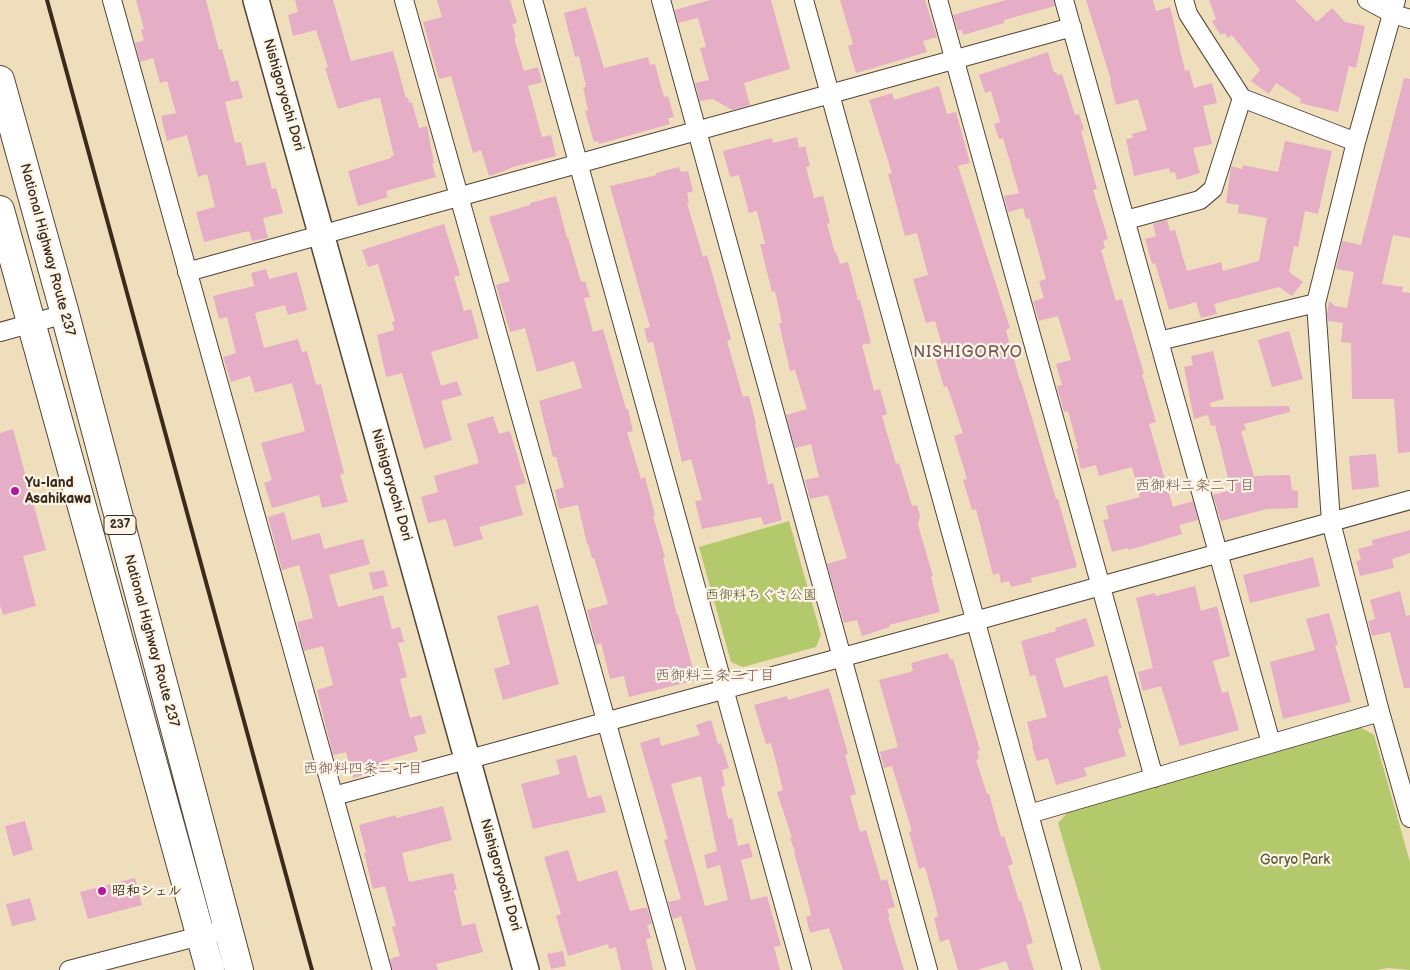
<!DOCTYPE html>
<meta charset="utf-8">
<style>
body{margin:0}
canvas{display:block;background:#efdebc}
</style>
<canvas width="1410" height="970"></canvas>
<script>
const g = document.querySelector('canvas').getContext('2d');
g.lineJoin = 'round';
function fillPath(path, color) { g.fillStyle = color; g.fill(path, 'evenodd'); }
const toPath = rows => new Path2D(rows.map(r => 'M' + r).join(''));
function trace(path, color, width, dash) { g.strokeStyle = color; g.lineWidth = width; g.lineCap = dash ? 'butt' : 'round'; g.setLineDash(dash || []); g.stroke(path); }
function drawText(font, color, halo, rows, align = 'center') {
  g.font = font + ' "Balsamiq Sans","Klee One",sans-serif'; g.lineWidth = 4.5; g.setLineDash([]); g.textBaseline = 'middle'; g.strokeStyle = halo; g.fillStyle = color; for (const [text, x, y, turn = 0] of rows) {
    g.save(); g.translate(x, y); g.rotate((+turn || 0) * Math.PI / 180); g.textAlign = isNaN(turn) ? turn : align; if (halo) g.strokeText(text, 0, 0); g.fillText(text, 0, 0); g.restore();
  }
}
fillPath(toPath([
 [789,521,821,635,816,647,743,667,731,662,699,547],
 [1360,727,1374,735,1410,862,1410,970,1388,968,1377,970,1101,970,1058,823,1068,812]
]), '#b4c86c');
fillPath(toPath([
 [136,0,206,0,219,50,222,49,231,82,238,80,243,98,225,102,235,143,241,142,247,166,265,162,272,189,276,188,283,213,263,218,268,238,252,241,249,231,204,242,196,212,215,207,207,174,198,177,187,135,167,141,161,116,176,113,167,81,160,83,153,58,140,62,135,43,144,40,141,30,144,29],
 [295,0,333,0,351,61,393,51,406,98,408,97,409,103,412,102,419,128,427,126,434,163,432,164,436,177,386,191,388,197,358,206,348,171,391,158,391,156,394,156,380,98,377,99,376,98,338,109,325,68,328,67,316,30,293,36,288,15,298,12],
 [437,0,510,0,517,23,512,24,516,37,514,38,524,71,538,67,542,82,528,86,542,137,551,135,556,156,509,168,510,169,489,176,481,150,473,153,451,76,439,79,423,22,442,17],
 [710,0,771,0,790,69,744,83,750,105,732,110,713,99,700,101,695,83,709,80,700,48,706,47,698,18,678,23,675,10],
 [840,0,925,0,937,37,923,41,927,52,856,73,848,46,853,44],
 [1006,0,1054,0,1055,6,1004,20,1004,23,963,35,962,30,958,31,953,15],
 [1086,0,1153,0,1156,11,1170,7,1185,71,1189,70,1194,88,1212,83,1217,103,1203,106,1212,144,1193,148,1200,173,1177,180,1175,172,1170,173,1169,168,1134,176,1126,139,1133,138,1132,134,1147,130,1138,99,1116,105,1110,81,1111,80],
 [1209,0,1295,0,1317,22,1332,8,1345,22,1365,26,1356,68,1349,66,1338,112,1300,103,1301,99,1276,83,1269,94,1251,81,1260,70,1232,35,1228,38,1225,33,1221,35,1212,22,1216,19],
 [586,7,604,68,648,57,650,65,655,64,664,97,668,96,674,117,668,118,670,124,599,144,598,141,594,142,585,111,588,110,583,87,586,87,579,56,575,57,564,13],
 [1048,52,1054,73,1056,72,1057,75,1062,74,1075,115,1079,114,1084,130,1081,131,1097,189,1093,190,1108,239,1103,241,1105,248,1101,250,1116,301,1122,299,1144,374,1142,374,1156,422,1149,424,1173,507,1193,501,1198,520,1179,525,1182,534,1129,550,1128,548,1112,552,1103,520,1109,519,1106,506,1140,497,1132,467,1099,476,1096,465,1081,469,1076,449,1078,448,1068,411,1064,412,1057,386,1062,385,1056,364,1071,360,1058,316,1039,321,1033,301,1044,298,1039,281,1046,279,1029,218,1026,219,1023,208,1008,212,1004,196,1019,193,1003,138,999,139,994,124,1000,122,991,91,985,93,979,75],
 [1404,78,1410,79,1410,238,1393,235,1382,284,1403,287,1402,292,1410,293,1410,452,1398,453,1394,399,1352,399,1351,343,1341,342,1343,323,1328,321,1327,314,1329,301,1335,306,1347,308,1354,272,1336,269,1342,242,1342,241,1361,245],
 [939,86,947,114,956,112,970,163,958,166,1010,328,1006,330,1020,381,1021,381,1056,499,1058,499,1077,567,1031,578,1032,582,1011,587,1009,581,1001,583,999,573,993,575,976,509,972,510,963,480,967,479,954,436,963,433,947,386,944,387,934,354,944,352,935,321,926,323,913,279,928,275,917,233,905,236,888,174,892,173,869,100,892,93,894,100],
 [797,137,799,148,805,146,810,166,806,167,814,198,823,196,830,223,827,224,835,253,836,252,840,264,848,262,858,300,860,300,871,343,862,345,874,391,880,389,887,414,882,416,896,464,899,463,912,506,917,505,920,516,918,525,933,576,931,577,940,612,889,625,890,627,862,636,857,620,844,623,827,564,847,558,828,495,810,499,805,480,819,477,811,444,795,448,786,415,807,409,795,370,790,371,779,323,782,323,775,291,772,292,760,244,765,244,757,211,749,213,739,175,730,177,723,151,772,138,773,143],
 [1285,141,1332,151,1318,214,1305,211,1298,247,1294,246,1289,272,1303,282,1292,296,1279,287,1214,304,1217,314,1201,318,1196,302,1169,310,1155,263,1152,264,1145,239,1156,236,1153,224,1167,220,1170,231,1175,230,1187,271,1221,262,1223,271,1259,261,1267,218,1238,213,1239,205,1226,203,1231,166,1242,169,1243,165,1278,172],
 [679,167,681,172,688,171,693,191,687,193,689,203,687,203,703,257,707,255,716,287,731,339,727,341,743,397,749,396,756,424,755,425,768,484,773,483,782,520,764,525,761,517,702,529,695,501,702,500,691,459,682,462,653,342,648,343,644,329,650,327,610,186,657,175,656,173],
 [556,196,567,238,568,237,581,282,585,281,590,297,584,298,593,332,603,329,626,409,628,409,633,431,627,432,641,479,645,477,655,515,653,516,665,557,663,558,677,615,678,614,696,680,629,697,624,676,610,679,601,643,596,645,587,610,608,604,594,558,592,558,588,544,587,544,578,505,559,509,555,490,564,487,556,457,553,457,539,401,582,388,574,361,537,372,525,328,510,332,496,285,510,281,489,217,530,205,530,203],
 [444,224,460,275,454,277,464,311,471,309,479,338,431,352,441,386,457,381,462,395,441,401,452,440,424,449,402,373,386,377,377,335,394,330,392,322,395,321,378,264,368,267,362,250],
 [266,269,269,279,297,272,307,310,288,315,285,305,255,313,264,348,298,339,302,352,307,351,316,385,321,384,326,404,344,473,340,475,348,502,322,508,319,495,272,508,264,483,272,480,261,443,305,431,292,383,255,393,250,376,231,382,223,357,236,353,227,317,219,319,213,296,254,286,251,273],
 [1289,331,1303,379,1272,387,1258,340],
 [1213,351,1224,399,1210,403,1211,407,1289,406,1290,412,1244,424,1246,430,1241,431,1254,476,1290,475,1292,490,1298,491,1298,508,1267,509,1221,521,1213,495,1231,490,1215,425,1211,426,1208,415,1194,419,1184,367,1193,365,1191,356],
 [493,416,499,434,510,431,521,468,526,483,515,486,523,515,479,527,483,539,454,547,446,519,428,523,421,497,438,492,434,476,479,463,467,424],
 [13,429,46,550,23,556,36,606,3,615,0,605,0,433],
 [1376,454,1379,487,1352,490,1349,456],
 [284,512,292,540,320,533,324,549,363,539,370,564,329,575,338,607,383,595,392,629,400,627,404,642,398,643,407,677,400,679,410,718,421,715,426,733,414,736,418,751,383,761,385,769,353,778,346,752,333,755,317,690,333,685,323,646,304,651,297,622,313,618,308,597,299,565,282,570,268,517],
 [1410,530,1410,553,1392,559,1394,568,1360,576,1356,561,1361,560,1358,549,1373,545,1372,540],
 [1313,557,1320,586,1250,603,1243,575],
 [384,570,388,586,373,590,369,573],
 [1195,586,1201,611,1217,606,1230,656,1213,661,1222,693,1228,691,1239,730,1180,746,1161,686,1143,691,1138,672,1153,668,1136,598,1155,593,1156,596],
 [1400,591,1406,616,1410,615,1410,688,1404,688,1390,632,1372,636,1368,621,1375,619,1370,600],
 [538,605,559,684,503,700,494,669,510,664,497,616],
 [1329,613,1338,645,1335,645,1351,702,1283,719,1270,662,1315,650,1306,619],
 [1086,618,1095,646,1055,659,1064,688,1107,675,1122,728,1118,729,1126,756,1084,768,1087,776,1056,785,1048,758,1037,761,1032,746,1033,745,1027,722,1047,717,1035,675,1030,676,1021,641,1056,631,1055,628],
 [948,653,950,660,953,659,980,750,977,751,979,759,976,760,987,794,989,794,1001,837,1004,836,1013,864,1008,866,1019,901,1021,901,1033,943,1026,945,1034,970,1009,970,1006,961,977,970,958,970,949,939,940,942,934,918,938,916,936,907,925,867,919,869,909,832,912,831,892,766,884,768,880,752,898,747,879,680,913,671,911,663],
 [829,688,848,754,845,755,856,794,850,796,860,832,866,830,881,881,887,879,895,907,887,909,890,917,888,917,904,970,843,970,829,928,810,933,806,917,811,915,810,909,794,852,795,852,790,838,792,838,777,792,783,790,771,743,766,744,754,705,787,696,788,700],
 [711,720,718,744,721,743,729,768,722,770,725,786,721,787,728,819,732,818,738,846,749,843,753,857,741,860,751,900,767,896,781,946,774,947,780,970,696,970,681,916,673,919,668,902,681,899,664,840,668,839,640,743,659,737,661,746,700,735,696,725],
 [701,776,717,851,704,855,707,869,720,865,728,900,705,906,671,784],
 [576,755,588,798,601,795,606,812,533,829,521,784,560,774,556,760],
 [443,806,452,840,402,853,409,882,453,873,457,890,454,890,462,926,475,923,483,952,436,964,438,970,392,970,390,959,400,956,392,927,396,926,385,886,373,889,364,853,366,852,359,825,396,815,396,818],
 [25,821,33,850,13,856,5,826],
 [568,850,578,882,617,870,630,911,647,907,652,924,647,925,651,938,646,939,653,970,621,970,616,947,609,949,608,944,568,956,556,916,561,914,544,857],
 [135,878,142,905,88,919,80,892],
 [30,898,36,920,12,926,6,904],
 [563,951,566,966,551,969,547,954]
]), '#e6adc7');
const street = toPath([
 [112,0,382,970],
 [404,0,676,970],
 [533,0,802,970],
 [661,0,928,970],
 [804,0,1072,970],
 [938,0,1154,778],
 [1064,0,1271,743],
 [1184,0,1188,14,1242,98,1356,142],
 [1367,0,1393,14,1410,19],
 [1396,0,1356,142,1316,303,1331,522,1380,712,1410,818],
 [1126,220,1200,200,1213,189,1242,98],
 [187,272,1072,27],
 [0,332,65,314],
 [1159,341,1316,303],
 [334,796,975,621,1410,500],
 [1029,814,1380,712],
 [69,970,227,929]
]);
const secondary = toPath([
 [256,0,526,970]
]);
const highway = toPath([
 [0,80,65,314,239,970],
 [0,210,210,970]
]);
trace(street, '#564536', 20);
trace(secondary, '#564536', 28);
trace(highway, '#564536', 30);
trace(street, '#fff', 18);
trace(secondary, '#fff', 25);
trace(highway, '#fff', 28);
trace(toPath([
 [47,0,312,970]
]), '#3b2a1e', 4);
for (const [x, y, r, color] of [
 [15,491,5,"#b5179e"],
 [102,891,5,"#b5179e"]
]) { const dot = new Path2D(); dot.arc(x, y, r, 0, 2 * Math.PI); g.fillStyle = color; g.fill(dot); trace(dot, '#fcf5e5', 2); }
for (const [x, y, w] of [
 [120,525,32]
]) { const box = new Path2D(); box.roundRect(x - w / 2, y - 9.5, w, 19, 4); g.fillStyle = '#fcf5e5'; g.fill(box); trace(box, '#3b2a1e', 1); }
drawText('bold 12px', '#3b2a1e', null, [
 ["237",120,525]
]);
drawText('14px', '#3b2a1e', '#fcf5e5', [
 ["Nishigoryochi Dori",283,95,74],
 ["National Highway Route 237",47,250,75],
 ["Nishigoryochi Dori",391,485,74],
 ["National Highway Route 237",151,641,75],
 ["Nishigoryochi Dori",500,875,74]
]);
drawText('bold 14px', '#3b2a1e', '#fcf5e5', [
 ["Yu-land",25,483],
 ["Asahikawa",25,499],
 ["昭和シェル",112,891]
], 'left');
drawText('14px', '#5f5935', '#fcf5e5', [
 ["西御料ちぐさ公園",761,595],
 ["Goryo Park",1295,860]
]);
drawText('15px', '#775859', '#fcf5e5', [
 ["西御料二条二丁目",1195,486],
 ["西御料三条二丁目",715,676],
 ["西御料四条二丁目",363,769]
]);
g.letterSpacing = '1px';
drawText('16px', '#775859', '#fcf5e5', [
 ["NISHIGORYO",968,353]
]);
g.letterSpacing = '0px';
</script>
